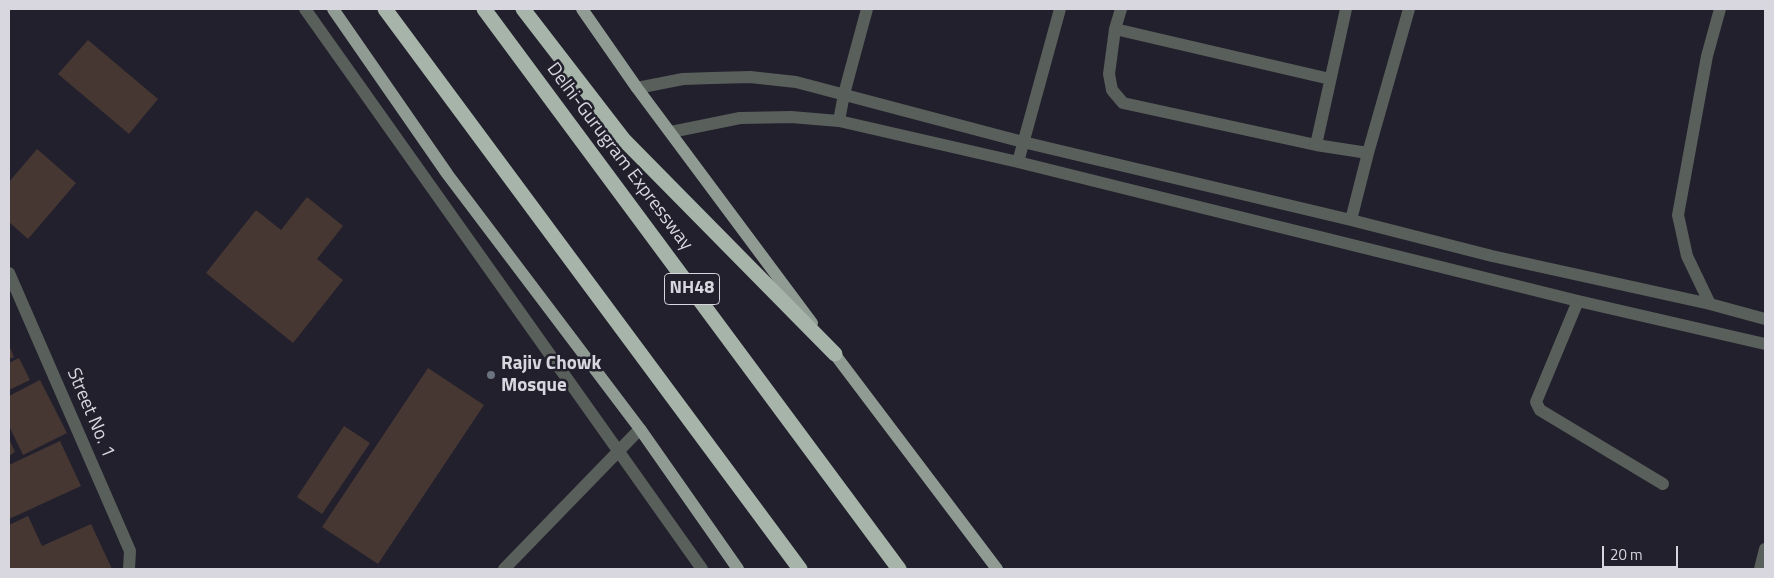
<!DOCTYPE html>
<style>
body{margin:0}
#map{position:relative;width:1774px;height:578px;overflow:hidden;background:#22202c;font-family:"Titillium Web",sans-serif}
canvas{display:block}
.frame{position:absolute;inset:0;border:10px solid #d8d7df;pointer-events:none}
.scale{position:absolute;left:1602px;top:546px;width:76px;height:22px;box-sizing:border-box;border:2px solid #d8d7df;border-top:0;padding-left:6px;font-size:15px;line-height:18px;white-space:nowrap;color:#d8d7df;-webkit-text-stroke:4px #22202c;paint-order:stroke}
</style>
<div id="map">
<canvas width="1774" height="578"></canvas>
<div class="frame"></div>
<div class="scale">20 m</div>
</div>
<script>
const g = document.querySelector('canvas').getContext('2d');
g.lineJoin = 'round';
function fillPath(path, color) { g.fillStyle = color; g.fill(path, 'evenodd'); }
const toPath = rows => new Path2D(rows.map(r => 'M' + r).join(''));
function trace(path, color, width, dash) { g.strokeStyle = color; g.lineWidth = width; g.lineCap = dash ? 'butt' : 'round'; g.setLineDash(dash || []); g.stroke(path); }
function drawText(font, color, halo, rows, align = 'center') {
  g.font = font + ' "Titillium Web",sans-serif'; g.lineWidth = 5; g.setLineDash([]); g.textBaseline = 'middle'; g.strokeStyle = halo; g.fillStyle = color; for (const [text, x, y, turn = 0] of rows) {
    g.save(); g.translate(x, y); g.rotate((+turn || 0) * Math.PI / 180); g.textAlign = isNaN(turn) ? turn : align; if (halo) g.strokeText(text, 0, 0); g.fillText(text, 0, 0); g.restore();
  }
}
fillPath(toPath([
 [88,40,158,99,129,134,58,74],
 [37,149,76,183,28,239,9,222,9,182],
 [307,197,343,226,317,259,343,280,293,343,206,273,256,210,281,230],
 [9,345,14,357,9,359],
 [19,358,30,380,9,390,9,363],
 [428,368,484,405,378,564,322,527],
 [40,380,67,433,23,455,9,426,9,396],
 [344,426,370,443,322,514,297,497],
 [9,439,15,452,9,456],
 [60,441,81,486,9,519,9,465],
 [28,516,42,546,91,524,112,569,9,569,9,525]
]), '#463733');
trace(toPath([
 [305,9,702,569],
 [1121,9,1115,29,1109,74,1112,90,1123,103,1316,145,1368,153],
 [1115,29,1330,79],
 [637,88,683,79,712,78,750,77,796,82,1023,142,1351,220,1492,256,1710,304,1765,319],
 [839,121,844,94,867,9],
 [671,132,740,118,791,117,839,121,1018,162,1578,301,1765,344],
 [1316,145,1346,9],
 [1018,162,1060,9],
 [1351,220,1368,153,1409,9],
 [9,273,130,551,129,569],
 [1578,301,1536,402,1540,410,1663,484],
 [1710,304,1687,256,1678,215,1707,56,1720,9],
 [504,569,640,429],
 [1760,569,1765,549]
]), '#595f5a', 12);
trace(toPath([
 [333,9,448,175,640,429,738,569],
 [582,9,637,88,812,323],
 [830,348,997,569]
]), '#909c93', 12);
trace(toPath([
 [385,9,800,569],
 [484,9,899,569],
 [523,9,624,140,835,354]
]), '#a6b4a9', 15);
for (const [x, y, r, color] of [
 [491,375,5,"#6b7280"]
]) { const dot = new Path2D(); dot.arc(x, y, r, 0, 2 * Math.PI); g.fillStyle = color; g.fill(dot); trace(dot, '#22202c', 2); }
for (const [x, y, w] of [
 [692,289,55]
]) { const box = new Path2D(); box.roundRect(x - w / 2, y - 15.5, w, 31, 4); g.fillStyle = '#22202c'; g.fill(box); trace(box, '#d8d7df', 1); }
drawText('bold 18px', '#d8d7df', null, [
 ["NH48",692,289]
]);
drawText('19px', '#d8d7df', '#22202c', [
 ["Delhi-Gurugram Expressway",619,157,53],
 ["Street No. 1",90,413,67]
]);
drawText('bold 19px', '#d8d7df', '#22202c', [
 ["Rajiv Chowk",501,364],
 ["Mosque",501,386]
], 'left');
</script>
